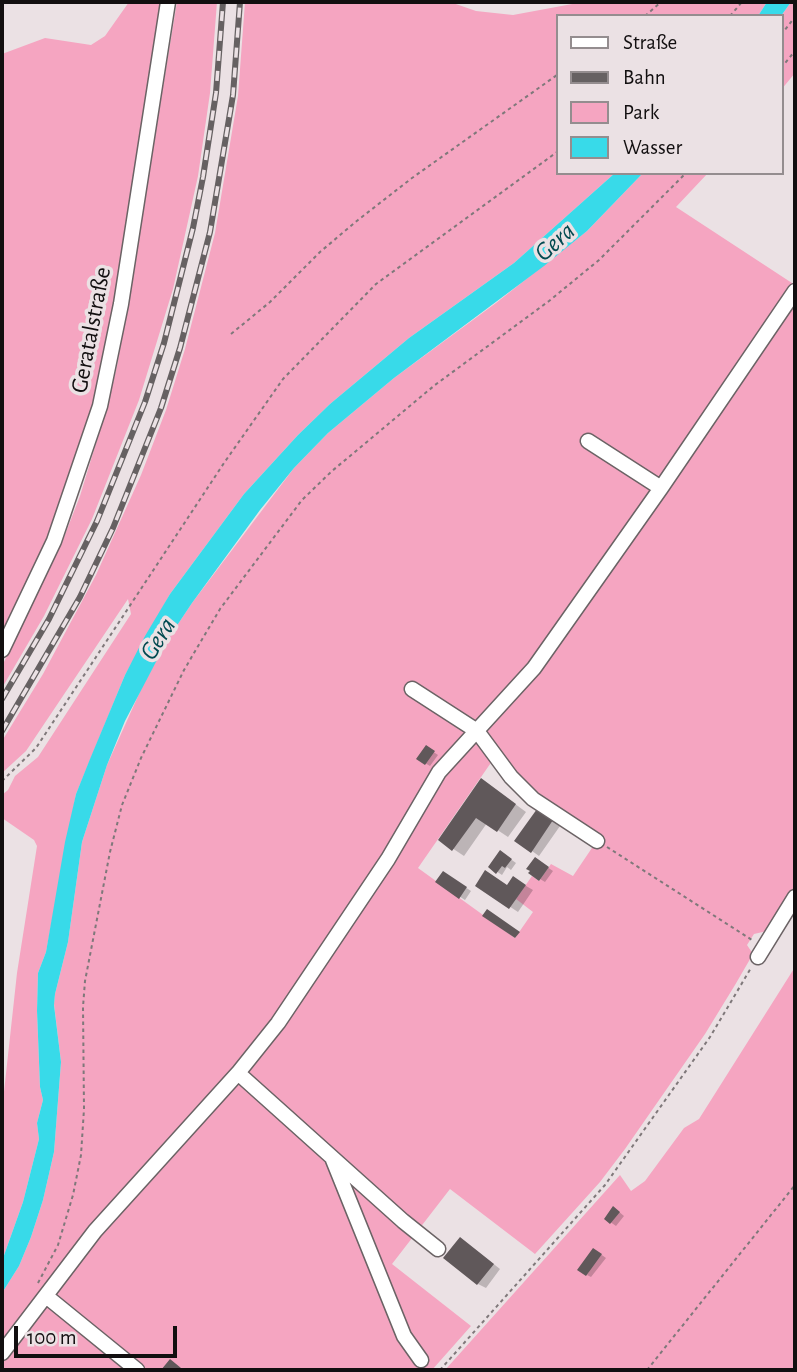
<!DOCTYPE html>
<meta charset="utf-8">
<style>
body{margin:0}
#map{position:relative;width:797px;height:1372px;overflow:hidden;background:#ebe1e4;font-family:"Alegreya Sans",sans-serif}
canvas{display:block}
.frame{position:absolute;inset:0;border:4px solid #120f10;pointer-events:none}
.legend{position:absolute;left:556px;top:14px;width:228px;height:161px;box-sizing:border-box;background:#ebe1e4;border:2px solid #948d8f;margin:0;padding:9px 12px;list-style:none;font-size:21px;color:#120f10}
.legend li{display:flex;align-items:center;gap:14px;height:35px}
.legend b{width:35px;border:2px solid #948d8f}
.scale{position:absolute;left:14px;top:1326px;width:163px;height:32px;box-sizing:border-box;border:4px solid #120f10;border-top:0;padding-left:9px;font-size:21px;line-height:24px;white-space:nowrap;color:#120f10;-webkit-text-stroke:5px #ebe1e4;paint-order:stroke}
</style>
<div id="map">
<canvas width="797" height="1372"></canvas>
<div class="frame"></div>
<ul class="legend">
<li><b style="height:9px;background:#fff"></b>Straße</li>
<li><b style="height:9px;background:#666162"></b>Bahn</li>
<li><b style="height:19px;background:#f5a5c1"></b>Park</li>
<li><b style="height:19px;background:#38dae9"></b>Wasser</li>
</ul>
<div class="scale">100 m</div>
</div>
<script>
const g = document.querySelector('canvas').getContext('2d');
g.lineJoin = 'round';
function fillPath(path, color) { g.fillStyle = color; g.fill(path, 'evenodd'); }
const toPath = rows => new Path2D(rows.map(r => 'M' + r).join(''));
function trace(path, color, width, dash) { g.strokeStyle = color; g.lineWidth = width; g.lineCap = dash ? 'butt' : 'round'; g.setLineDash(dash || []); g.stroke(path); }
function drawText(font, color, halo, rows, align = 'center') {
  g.font = font + ' "Alegreya Sans",sans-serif'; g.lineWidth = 7; g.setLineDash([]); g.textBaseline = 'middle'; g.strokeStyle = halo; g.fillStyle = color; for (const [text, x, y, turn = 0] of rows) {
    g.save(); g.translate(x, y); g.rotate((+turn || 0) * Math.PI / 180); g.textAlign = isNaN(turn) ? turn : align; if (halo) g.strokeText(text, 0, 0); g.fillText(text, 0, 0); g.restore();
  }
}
fillPath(toPath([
 [129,2,162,2,161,20,103,364,94,404,48,539,2,637,2,54,45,38,91,45,105,36],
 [177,2,217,2,210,93,198,176,173,289,139,400,92,519,44,616,2,688,2,666,61,545,80,496,107,407,117,366],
 [245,2,450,2,476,11,513,15,583,2,767,2,758,16,557,16,557,173,615,173,514,263,409,338,330,404,298,435,244,494,170,594,125,675,76,794,46,952,38,973,37,1012,40,1087,43,1100,37,1123,39,1139,23,1202,2,1261,2,1110,17,973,37,846,34,840,2,818,2,795,8,790,15,776,38,757,131,614,128,599,26,751,2,773,2,741,43,674,96,575,141,475,166,410,185,349,215,233,238,96],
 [791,2,795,2,795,73,781,90,781,16],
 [643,173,708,173,676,207,795,285,795,886,767,931,754,934,747,945,753,954,735,985,705,1034,625,1149,600,1182,535,1254,450,1189,392,1264,471,1326,432,1370,2,1370,2,1293,19,1266,31,1237,43,1200,54,1152,61,1062,54,1004,55,994,68,942,82,842,107,765,143,685,168,639,192,603,294,468,328,433,394,378,496,303,587,231],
 [497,754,535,796,598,839,573,876,551,864,539,881,532,876,516,899,533,912,515,938,418,868],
 [795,967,795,1370,445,1370,620,1175,631,1191,645,1181,684,1128,699,1119]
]), '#f5a5c1');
fillPath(toPath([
 [767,2,791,2,781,16,758,16],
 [615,173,643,173,587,231,544,266,394,378,328,433,294,468,260,510,192,603,168,639,125,721,107,765,82,842,68,942,55,994,54,1005,61,1062,54,1152,43,1200,31,1237,19,1266,2,1293,2,1261,23,1202,39,1139,37,1123,43,1100,40,1087,37,1011,38,973,46,952,65,842,76,794,90,759,125,675,145,636,170,594,244,494,298,435,330,404,409,338,514,263]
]), '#38dae9');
fillPath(toPath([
 [426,747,438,755,430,766,418,759],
 [492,787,526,812,508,837,487,823,464,856,440,840],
 [545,815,560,826,539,856,532,851],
 [505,855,516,863,511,870,507,867,502,875,490,867],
 [540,862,553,871,545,882,530,873],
 [444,873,471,891,465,900,437,882],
 [521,883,533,890,518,912,477,885,508,886],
 [618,1211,624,1216,616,1226,606,1219],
 [468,1244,500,1269,486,1288,478,1284],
 [599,1253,606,1258,591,1277,587,1275]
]), '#0003');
fillPath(toPath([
 [426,745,435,751,425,765,416,759],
 [481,778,516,804,497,832,476,818,452,851,438,840],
 [537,809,553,820,531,853,514,841],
 [500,850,512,859,505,868,502,866,496,874,488,867],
 [535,857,549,867,539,881,528,873,530,871,526,869],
 [485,870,507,885,513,876,526,885,509,909,475,886],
 [443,871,467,887,459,899,435,882],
 [487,909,520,932,515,938,482,916],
 [613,1206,620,1212,610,1224,604,1219],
 [460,1237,494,1264,477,1285,443,1258],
 [593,1248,602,1254,586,1276,577,1270],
 [170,1359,181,1368,179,1370,161,1370]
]), '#60585a');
const minor = toPath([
 [588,441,661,488],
 [2,650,54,541,100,406,121,304,168,2],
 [412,689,477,731,511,777,533,799,597,841],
 [758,957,795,897],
 [238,1073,403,1221,438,1249],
 [333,1160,404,1336,421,1360],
 [46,1296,137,1370],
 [2,1353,95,1231,238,1073,278,1023,388,859,439,772,534,668,661,488,795,291]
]);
trace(minor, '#6b6365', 17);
trace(toPath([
 [645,16,661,2],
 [730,16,742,2],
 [781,35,795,17],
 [781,68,795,51],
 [231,334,270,302,320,252,358,220,412,178,557,75],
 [2,781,36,748,224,463,283,379,376,284,557,152],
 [607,847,752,940],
 [38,1283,58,1245,73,1195,81,1155,84,1109,83,1007,85,981,110,852,122,805,141,758,184,670,220,609,302,500,332,471,435,385,549,301,599,260,686,173],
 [440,1370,605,1185,710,1037,751,968],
 [647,1370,795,1185]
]), '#7f787a', 2, [3.5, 3.5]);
trace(minor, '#fff', 14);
const rail = toPath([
 [2,699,49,619,97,521,145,402,164,343,193,228,203,177,216,93,223,2],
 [2,731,80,597,113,528,161,408,180,348,210,232,233,95,240,2]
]);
trace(rail, '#666162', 6);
trace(rail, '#ebe1e4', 3.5, [10]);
drawText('24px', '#120f10', '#ebe1e4', [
 ["Geratalstraße",91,330,-79]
]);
drawText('italic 26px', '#024a50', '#ebe1e4', [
 ["Gera",555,242,-42],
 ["Gera",158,639,-58]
]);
</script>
